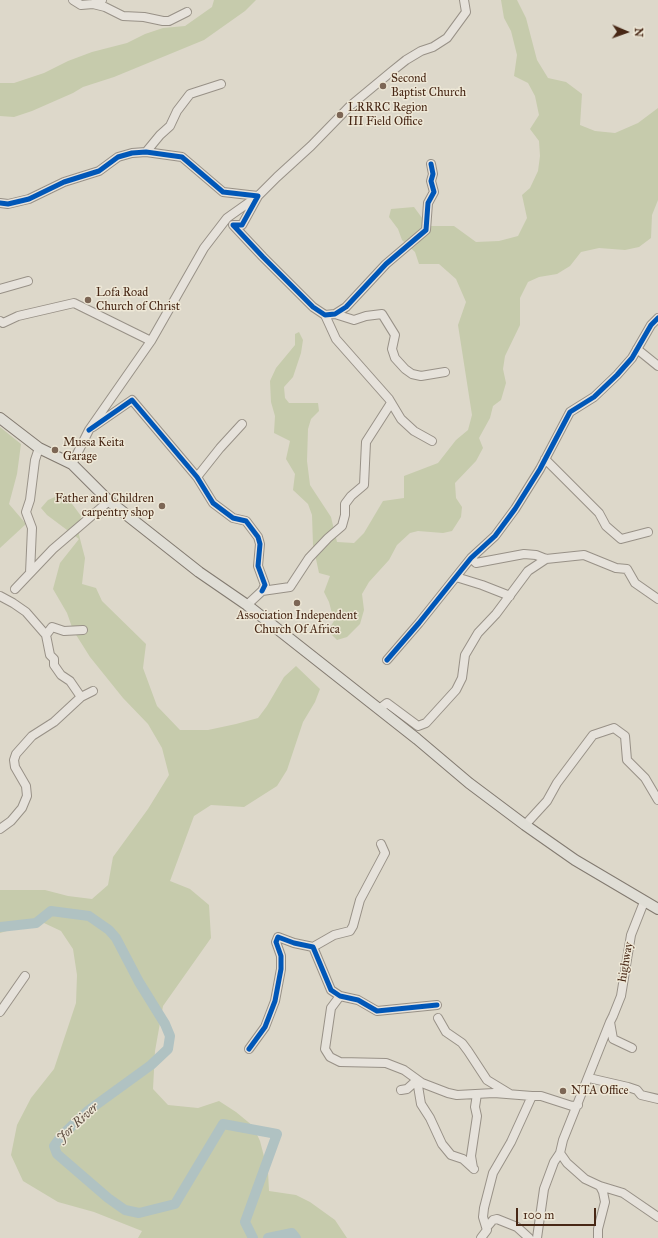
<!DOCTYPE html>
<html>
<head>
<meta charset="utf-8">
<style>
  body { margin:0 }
  #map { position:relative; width:658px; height:1238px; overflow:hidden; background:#ddd8ca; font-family:"IM FELL Great Primer",serif }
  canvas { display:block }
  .north { position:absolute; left:606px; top:12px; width:40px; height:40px; -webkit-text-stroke:3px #eee8d7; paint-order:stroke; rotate:92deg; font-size:11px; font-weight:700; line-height:16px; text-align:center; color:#482816 }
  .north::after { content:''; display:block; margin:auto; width:14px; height:18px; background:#482816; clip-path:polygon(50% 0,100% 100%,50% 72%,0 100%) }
  .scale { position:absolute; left:516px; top:1208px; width:80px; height:18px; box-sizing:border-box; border:2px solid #482816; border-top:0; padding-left:5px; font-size:12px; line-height:14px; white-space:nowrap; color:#482816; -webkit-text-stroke:3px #eee8d7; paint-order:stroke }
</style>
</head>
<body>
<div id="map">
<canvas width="658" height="1238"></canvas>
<div class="north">N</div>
<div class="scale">100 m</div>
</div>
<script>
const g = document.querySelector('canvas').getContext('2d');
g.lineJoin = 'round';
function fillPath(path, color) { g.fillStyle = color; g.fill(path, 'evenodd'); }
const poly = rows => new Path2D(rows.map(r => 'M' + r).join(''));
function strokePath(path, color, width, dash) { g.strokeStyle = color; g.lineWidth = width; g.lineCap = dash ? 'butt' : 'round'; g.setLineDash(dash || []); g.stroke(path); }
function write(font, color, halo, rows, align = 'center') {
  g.font = font + ' "IM FELL Great Primer",serif'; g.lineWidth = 3; g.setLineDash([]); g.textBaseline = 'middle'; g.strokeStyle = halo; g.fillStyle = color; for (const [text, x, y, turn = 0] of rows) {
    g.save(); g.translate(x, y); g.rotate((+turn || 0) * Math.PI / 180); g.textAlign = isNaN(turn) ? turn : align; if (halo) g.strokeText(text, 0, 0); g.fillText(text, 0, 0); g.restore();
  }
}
fillPath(poly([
  [214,0,256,0,245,11,204,40,114,77,83,87,73,93,32,111,14,117,0,116,0,83,14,83,44,73,68,61,92,52,127,43,145,34,163,28,185,26,212,7],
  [501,0,517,0,526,18,537,60,548,78,566,82,582,94,580,125,595,131,615,133,638,123,658,108,658,200,652,215,651,238,639,247,625,250,599,248,581,252,570,266,557,274,539,277,528,282,520,298,520,325,505,356,503,369,506,383,501,400,493,406,490,418,479,438,483,448,476,461,455,483,456,498,462,507,461,517,452,531,443,533,418,531,410,533,397,545,389,560,369,582,362,594,364,610,360,624,347,637,337,640,331,634,329,629,334,621,329,602,324,592,330,576,319,573,313,545,312,515,308,504,293,490,295,474,286,459,290,441,274,433,275,416,271,402,270,381,276,368,295,345,295,334,299,332,303,340,301,353,293,377,284,387,285,398,289,403,318,403,319,411,311,419,308,429,307,461,310,485,331,517,337,542,354,543,364,533,383,501,404,498,404,476,438,463,456,440,468,430,472,415,458,325,466,302,456,279,439,264,419,264,415,252,402,240,398,229,389,217,391,209,414,207,428,226,454,226,476,242,499,241,518,236,527,218,522,195,530,188,538,171,540,156,539,141,530,129,539,115,535,96,528,83,514,76,517,55,511,31,504,18],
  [0,427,21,444,17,474,9,504,26,524,0,548],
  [64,493,81,516,79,535,85,558,82,584,96,588,102,601,146,644,143,668,157,706,180,730,208,730,236,724,258,718,267,706,284,677,296,666,320,689,315,702,303,722,287,770,277,786,244,807,211,805,194,816,170,881,190,889,209,905,211,938,163,1006,155,1051,153,1089,168,1105,198,1108,219,1101,236,1112,253,1126,260,1141,268,1172,269,1191,296,1195,310,1202,335,1220,347,1238,138,1238,142,1231,94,1212,58,1202,23,1181,11,1155,17,1125,31,1098,54,1069,76,1003,77,975,73,949,61,931,44,923,27,925,0,933,0,890,45,890,68,896,92,899,108,885,113,857,148,809,169,775,162,748,148,724,123,698,90,657,73,630,67,613,53,589,60,563,79,539,47,515,41,508,48,500]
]), '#c6cbac');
strokePath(poly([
  [0,927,36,923,51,911,89,916,109,930,116,938,139,982,165,1024,170,1036,168,1049,151,1065,89,1110,61,1136,54,1146,57,1154,108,1198,125,1210,139,1213,175,1204,223,1124,277,1134,245,1222,253,1238],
  [268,1238,292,1233,296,1238]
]), '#b0c2c2', 10);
const minor = poly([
  [73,0,81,5,93,4,102,0],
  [93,4,105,7,123,16,144,17,163,21,169,21,187,12],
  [146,152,160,135,170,126,177,111,190,94,221,84],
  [0,203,8,204,29,199,64,182,99,171,118,157,132,153,146,152,182,157,223,192,258,196,242,225,233,225,263,257,313,307,325,315,335,314,346,307,386,264,426,230,428,203,434,192,431,181,433,174,431,164],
  [0,289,28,281],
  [335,314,354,320,366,316,382,314,395,335,392,349,395,358,405,369,412,374,421,376,445,372],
  [325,315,336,339,389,399,401,419,414,431,432,441],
  [0,321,3,323,18,316,74,303,151,341],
  [637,349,658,366],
  [93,427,132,400,197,477,213,503,233,518,246,521,258,537,260,544,258,566,265,585,262,591],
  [545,459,599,513,606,526,621,539,648,532],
  [72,464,89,430,151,341,204,248,227,218,258,196,277,177,311,146,350,106,391,72,406,60,421,51,433,47,447,38,466,12,464,0],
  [197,477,220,448,242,424],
  [471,558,476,563,524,554,536,555,546,559,584,555,616,568,627,569,635,583,658,599],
  [30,573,32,528,26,512,30,500,35,460,39,448],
  [456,577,482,585,510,596],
  [15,589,53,549,109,501],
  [0,596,13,603,26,612,46,635],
  [247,605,262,591,290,587,309,558,328,538,342,526,345,515,345,504,351,496,364,485,366,442,391,403],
  [387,660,419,623,471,558,495,536,515,509,540,469,570,412,594,397,617,375,632,358,651,325,658,318],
  [81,697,70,681,61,675,54,665,54,659,50,655,46,635,52,627,64,631,83,630],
  [379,709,387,703,418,726,426,723,456,690,462,678,465,655,478,633,496,614,528,571,546,559],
  [525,825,547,801,557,783,593,735,614,728,625,736,627,760,645,778,658,800],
  [0,829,11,821,22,808,27,796,26,786,15,767,14,760,16,754,32,736,54,722,81,697,93,691],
  [313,947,334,935,350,931,353,926,360,900,385,853,381,844],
  [340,996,331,1008,325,1049,330,1057,340,1062,386,1063,404,1070,422,1083,448,1093,457,1095,494,1093,532,1096],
  [0,1012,25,976],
  [438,1018,446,1032,462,1043,468,1051,487,1080,510,1094],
  [632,1048,613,1039,610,1022,613,1016,621,996,631,935,644,902],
  [249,1049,265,1027,275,1001,281,969,281,956,276,942,278,937,294,943,313,947,331,990,340,996,358,1000,377,1011,437,1005],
  [589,1078,628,1087,637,1090,641,1095,658,1099],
  [417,1080,421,1104,430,1118,442,1144,451,1155,463,1159,474,1169],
  [401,1090,407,1089,417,1080],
  [560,1153,567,1163,585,1179,600,1186,603,1192,605,1202,598,1229,598,1238],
  [473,1168,471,1156,477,1116,475,1107,477,1094],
  [600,1186,623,1193,658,1217],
  [487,1227,493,1220,497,1219,517,1227,529,1238],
  [481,1238,487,1230,483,1217,484,1208,493,1173,511,1142,532,1096,541,1096,572,1106,578,1105],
  [537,1238,544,1189,554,1162,560,1153,563,1140,610,1022]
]);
const major = poly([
  [0,418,39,448,72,464,109,501,199,572,247,605,417,739,469,783,525,825,575,860,658,909]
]);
strokePath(minor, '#989187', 10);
strokePath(major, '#827a70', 12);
strokePath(minor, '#e6e2db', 8);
strokePath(major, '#e0ded6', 10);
strokePath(poly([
  [0,203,8,204,29,199,64,182,99,171,118,157,132,153,146,152,182,157,223,192,258,196,242,225,233,225,263,257,313,307,325,315,335,314,346,307,386,264,426,230,428,203,434,192,431,181,433,174,431,164],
  [89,430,132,400,197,477,213,503,233,518,246,521,258,537,260,544,258,566,265,585,262,591],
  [387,660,419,623,471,558,495,536,515,509,540,469,570,412,594,397,617,375,632,358,651,325,658,318],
  [249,1049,265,1027,275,1001,281,969,281,956,276,942,278,937,294,943,313,947,331,990,340,996,358,1000,377,1011,437,1005]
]), '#0057b8', 5);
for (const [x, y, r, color] of [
  [383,86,4,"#7c6655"],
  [340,115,4,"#7c6655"],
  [88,300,4,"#7c6655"],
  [55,450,4,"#7c6655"],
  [162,506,4,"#7c6655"],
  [297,603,4,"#7c6655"],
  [563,1091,4,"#7c6655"]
]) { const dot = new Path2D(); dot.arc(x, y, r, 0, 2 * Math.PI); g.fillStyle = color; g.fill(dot); strokePath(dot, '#eee8d7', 1.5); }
write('12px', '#482816', '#eee8d7', [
  ["Second",391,79],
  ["Baptist Church",391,93],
  ["LRRRC Region",348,108],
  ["III Field Office",348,122],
  ["Lofa Road",96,293],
  ["Church of Christ",96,307],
  ["Mussa Keita",63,443],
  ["Garage",63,457],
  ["Father and Children",154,499,"right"],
  ["carpentry shop",154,513,"right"],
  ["Association Independent",297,616,"center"],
  ["Church Of Africa",297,630,"center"],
  ["NTA Office",571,1091]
], 'left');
write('12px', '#482816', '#eee8d7', [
  ["highway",626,962,-80]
]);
write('italic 13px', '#5d4c40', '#eee8d7', [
  ["Jor River",78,1123,-43]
]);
</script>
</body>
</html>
